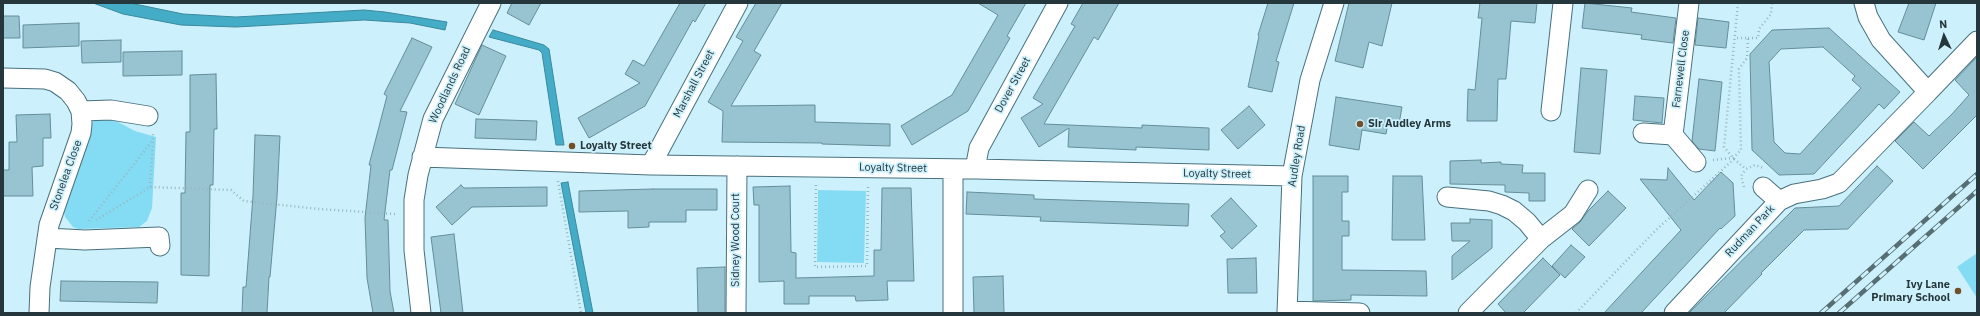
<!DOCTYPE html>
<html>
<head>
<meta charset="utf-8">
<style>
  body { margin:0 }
  #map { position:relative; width:1980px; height:316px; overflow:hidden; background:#cdf1fc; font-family:"IBM Plex Sans",sans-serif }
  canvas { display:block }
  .frame { position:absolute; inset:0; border:4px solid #25373c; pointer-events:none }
  .north { position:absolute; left:1924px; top:16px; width:40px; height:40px; -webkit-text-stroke:3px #cdf1fc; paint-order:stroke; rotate:356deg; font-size:11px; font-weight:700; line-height:16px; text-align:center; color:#25373c }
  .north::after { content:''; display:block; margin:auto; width:14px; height:18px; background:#25373c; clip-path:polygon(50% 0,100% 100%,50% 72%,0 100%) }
</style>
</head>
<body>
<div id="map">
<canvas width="1980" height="316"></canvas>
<div class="frame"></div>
<div class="north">N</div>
</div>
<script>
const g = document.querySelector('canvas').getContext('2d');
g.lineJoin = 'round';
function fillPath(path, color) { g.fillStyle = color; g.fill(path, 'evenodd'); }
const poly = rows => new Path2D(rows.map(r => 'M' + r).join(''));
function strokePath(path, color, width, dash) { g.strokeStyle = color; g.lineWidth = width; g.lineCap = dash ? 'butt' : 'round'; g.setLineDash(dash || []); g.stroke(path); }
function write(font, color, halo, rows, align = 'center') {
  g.font = font + ' "IBM Plex Sans",sans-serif'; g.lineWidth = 3.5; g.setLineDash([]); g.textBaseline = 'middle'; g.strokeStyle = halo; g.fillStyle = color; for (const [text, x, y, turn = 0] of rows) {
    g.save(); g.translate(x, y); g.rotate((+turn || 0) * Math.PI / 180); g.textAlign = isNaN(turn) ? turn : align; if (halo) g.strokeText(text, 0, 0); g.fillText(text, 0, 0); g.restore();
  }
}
fillPath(poly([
  [105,119,116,121,135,131,156,137,152,208,147,221,139,227,78,229,73,227,65,217,63,209,92,122,95,120],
  [818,190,866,191,864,263,817,262],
  [1977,253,1977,298,1957,267]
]), '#84dcf4');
const water = poly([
  [93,3,130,3,183,14,236,17,364,10,385,12,447,22,445,30,410,23,364,20,236,27,181,25,123,14,93,3],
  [493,30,544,45,549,49,564,145,556,145,542,53,539,50,489,37,493,30],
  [568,182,593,313,586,313,561,183,568,182]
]);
fillPath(water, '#44acc7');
strokePath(water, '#3b899d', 1);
const building = poly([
  [512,3,541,3,529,25,507,13,512,3],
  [680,3,706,3,695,22,693,20,645,106,589,138,578,118,640,83,625,74,633,60,644,66,680,3],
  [756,3,782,3,754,51,761,55,731,106,815,105,815,122,890,124,890,146,822,144,822,143,722,142,723,111,708,102,743,41,736,37,756,3],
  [978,3,1026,3,1007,36,1010,38,968,111,912,145,901,126,952,95,998,15,978,3],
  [1083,3,1119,3,1098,40,1094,37,1044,124,1142,128,1142,125,1209,128,1209,150,1136,147,1136,150,1068,147,1069,128,1039,147,1021,118,1043,104,1033,98,1075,26,1071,24,1083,3],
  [1268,3,1294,3,1276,61,1279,62,1272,92,1248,87,1259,36,1258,35,1268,3],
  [1349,3,1392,3,1382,46,1369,42,1363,68,1335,61,1349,3],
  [1480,3,1537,3,1535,23,1511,21,1506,79,1498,79,1497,121,1467,121,1468,89,1475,90,1482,18,1478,18,1480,3],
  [1585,3,1632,8,1631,12,1676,18,1673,43,1641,39,1642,35,1582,28,1585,3],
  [1909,3,1936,3,1924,40,1898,32,1909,3],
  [3,16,19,16,20,38,3,38,3,16],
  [1698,18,1729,22,1726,48,1695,45,1698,18],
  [79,23,79,46,23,48,23,25,79,23],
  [1829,28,1900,92,1884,109,1879,104,1814,174,1779,175,1752,150,1750,54,1772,30,1829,28],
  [1823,47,1855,76,1852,80,1861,88,1800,154,1785,153,1774,142,1769,62,1781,49,1823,47],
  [412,38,432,47,400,111,407,112,392,170,390,170,384,220,388,220,390,291,394,313,373,313,367,278,365,218,371,165,369,165,387,96,384,94,412,38],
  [121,40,121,62,82,63,81,41,121,40],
  [482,45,506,56,479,115,455,104,482,45],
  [182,51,182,75,123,76,123,52,182,51],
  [1977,57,1977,115,1923,169,1895,141,1914,122,1929,136,1952,114,1969,95,1955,80,1977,57],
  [1581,68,1607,70,1600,154,1574,152,1581,68],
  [216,74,217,129,214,129,213,185,210,185,209,276,181,275,181,193,185,193,186,132,190,132,190,75,216,74],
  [1699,79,1722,82,1715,151,1699,149,1692,141,1699,79],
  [1635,96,1664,98,1662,123,1633,120,1635,96],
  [1336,97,1402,107,1399,124,1388,123,1386,134,1362,130,1359,150,1329,145,1336,97],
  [1249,106,1265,125,1238,149,1221,130,1249,106],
  [50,114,51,138,43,138,43,166,32,167,33,196,3,196,3,170,9,170,9,142,17,142,16,115,50,114],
  [476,119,537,121,536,140,475,138,476,119],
  [255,135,280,136,277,197,270,277,269,277,267,313,242,313,243,287,246,287,253,196,255,135],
  [1481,160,1481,163,1501,162,1501,164,1523,165,1522,173,1545,173,1545,201,1529,201,1529,193,1505,192,1505,185,1450,184,1450,161,1481,160],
  [1877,166,1893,181,1848,229,1804,230,1761,273,1762,274,1724,313,1689,313,1795,208,1839,206,1877,166],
  [1668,168,1694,200,1721,172,1733,183,1735,216,1721,229,1720,228,1641,313,1604,313,1681,230,1640,179,1667,180,1668,168],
  [1313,176,1348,176,1348,192,1342,192,1342,221,1349,221,1349,236,1342,236,1342,270,1426,271,1427,296,1351,295,1351,300,1313,301,1313,176],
  [1393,176,1422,176,1425,240,1392,240,1393,176],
  [461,185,464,188,547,187,547,206,472,207,452,225,436,207,461,185],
  [790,186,791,252,796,253,796,278,874,276,874,250,881,250,882,188,911,188,914,281,887,281,888,300,856,301,855,296,809,296,809,304,784,304,784,281,759,282,759,205,754,205,753,187,790,186],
  [653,189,717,189,717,210,686,210,686,222,649,222,649,227,628,228,628,211,579,212,579,191,653,189],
  [1608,191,1626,208,1589,246,1572,229,1580,222,1588,211,1608,191],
  [967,192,1034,195,1034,199,1189,204,1188,226,1040,221,1041,217,966,214,967,192],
  [1231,198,1257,226,1232,249,1220,236,1225,232,1211,216,1231,198],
  [1470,219,1492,220,1492,248,1452,280,1452,256,1470,241,1452,241,1451,223,1470,223,1470,219],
  [454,234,463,313,441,313,431,237,454,234],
  [1571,245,1585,257,1565,278,1552,266,1571,245],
  [1256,258,1257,293,1228,293,1227,259,1256,258],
  [1543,258,1560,275,1523,313,1506,313,1498,304,1543,258],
  [725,267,725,313,698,313,697,268,725,267],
  [1003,276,1004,313,974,313,973,277,1003,276],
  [61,281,158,282,157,303,60,301,61,281]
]);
fillPath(building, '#98c4d1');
strokePath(building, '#638d99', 1);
const minor = poly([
  [3,78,45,79,55,82,68,91,76,101,81,111,111,110,148,116],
  [1928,92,1977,41],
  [1551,111,1563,3],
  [1643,133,1673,135,1696,162],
  [1673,135,1689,3],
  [422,157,651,165,975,169,1292,176],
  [651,165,738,3],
  [975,169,979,148,1058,3],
  [1763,187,1779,201],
  [1447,197,1489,201,1502,205,1514,211,1527,222,1541,239,1468,313],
  [47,238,85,240,159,237,160,246],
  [1541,239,1573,214,1588,190],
  [1287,311,1360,313],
  [39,313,40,287,49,225,81,133,82,124,81,111],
  [421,313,414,250,414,200,418,175,433,119,491,3],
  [736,313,737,166],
  [953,313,953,169],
  [1287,313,1292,176,1310,80,1334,3],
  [1674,313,1779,201,1794,194,1822,189,1839,183,1928,92,1881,40,1868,17,1864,3]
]);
strokePath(minor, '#48717d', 21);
strokePath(poly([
  [1748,38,1758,38,1759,29,1771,14,1772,3],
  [1734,159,1746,169,1755,165,1763,168],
  [1713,160,1733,158,1741,150,1739,69,1747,58,1748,38,1736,38],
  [558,181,581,313],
  [816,185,815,267,867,266,868,186],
  [150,187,153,141],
  [1744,187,1741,176,1746,169],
  [96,220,150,187,231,190,244,201,319,209,395,214],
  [89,221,153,140,153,132],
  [1576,313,1656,230,1734,159,1724,147,1738,3]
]), '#97b6bf', 2.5, [1, 3]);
strokePath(minor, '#fff', 19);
const rail = poly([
  [1821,313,1977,174],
  [1839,313,1977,191]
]);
strokePath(rail, '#566e74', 4.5);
strokePath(rail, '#cdf1fc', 3, [9]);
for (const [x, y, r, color] of [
  [1360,124,4,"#724f28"],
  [572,146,4,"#724f28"],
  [1958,291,4,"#724f28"]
]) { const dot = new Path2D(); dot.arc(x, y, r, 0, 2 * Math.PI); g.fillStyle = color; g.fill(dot); strokePath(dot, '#cdf1fc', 1.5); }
write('11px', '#25373c', '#cdf1fc', [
  ["Farnewell Close",1681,69,-83],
  ["Marshall Street",694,84,-62],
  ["Woodlands Road",450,85,-65],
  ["Dover Street",1013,85,-61],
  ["Audley Road",1297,156,-81],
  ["Loyalty Street",893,168,1],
  ["Loyalty Street",1217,174,1],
  ["Stonelea Close",66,175,-70],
  ["Rudman Park",1750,231,-47],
  ["Sidney Wood Court",736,240,-90]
]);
write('bold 11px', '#25373c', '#cdf1fc', [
  ["Sir Audley Arms",1368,124],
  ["Loyalty Street",580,146],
  ["Ivy Lane",1950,285,"right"],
  ["Primary School",1950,298,"right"]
], 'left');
</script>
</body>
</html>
